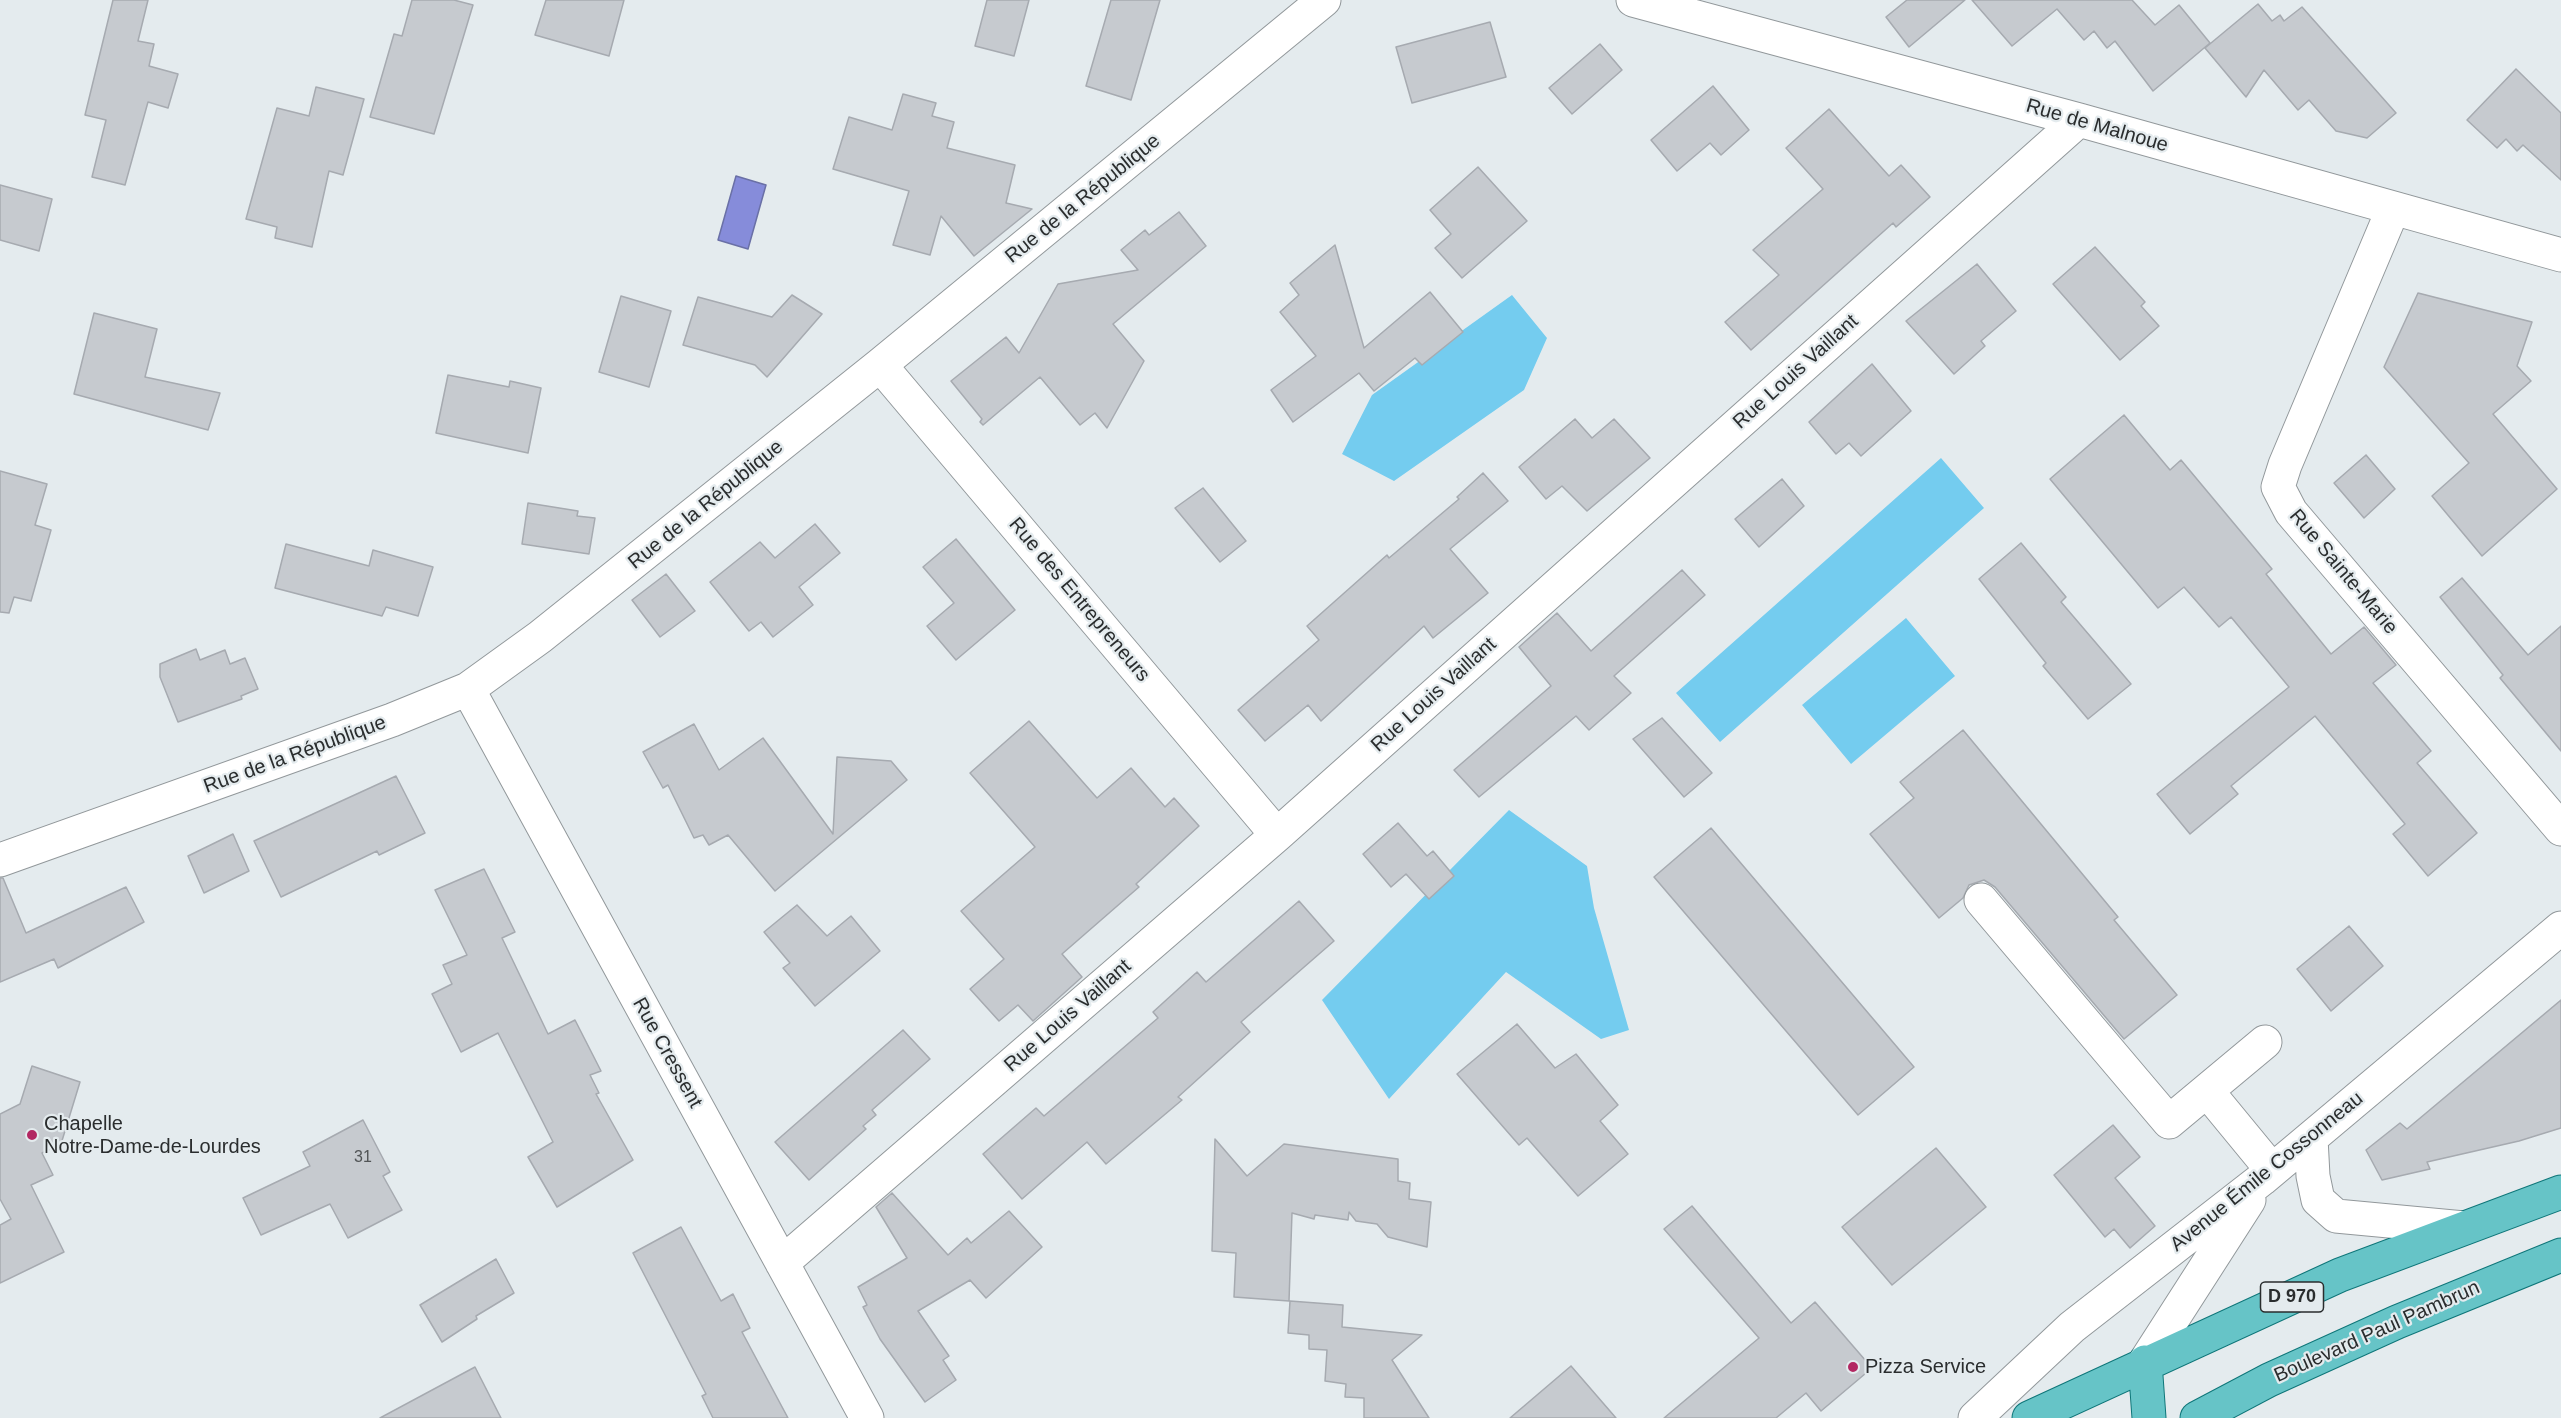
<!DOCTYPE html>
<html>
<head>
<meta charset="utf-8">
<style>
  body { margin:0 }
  canvas { display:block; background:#e4ebee }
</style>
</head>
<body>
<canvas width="2561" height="1418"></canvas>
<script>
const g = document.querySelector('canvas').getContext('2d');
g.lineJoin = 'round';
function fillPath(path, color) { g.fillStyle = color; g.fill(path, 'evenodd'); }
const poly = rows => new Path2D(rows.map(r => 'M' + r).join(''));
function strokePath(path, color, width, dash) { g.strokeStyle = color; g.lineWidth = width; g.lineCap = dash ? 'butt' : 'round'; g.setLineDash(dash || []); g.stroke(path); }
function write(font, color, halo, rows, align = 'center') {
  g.font = font + ' Helvetica,sans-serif'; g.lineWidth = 4.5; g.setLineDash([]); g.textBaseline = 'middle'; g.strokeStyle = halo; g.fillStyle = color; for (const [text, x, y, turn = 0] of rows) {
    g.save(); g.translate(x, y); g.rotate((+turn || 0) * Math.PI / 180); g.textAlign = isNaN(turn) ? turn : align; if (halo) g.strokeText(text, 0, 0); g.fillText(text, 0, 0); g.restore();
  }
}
fillPath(poly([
  [1512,295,1547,338,1524,390,1394,481,1342,454,1372,395],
  [1941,458,1984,508,1720,742,1676,693],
  [1906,618,1955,676,1851,764,1802,705],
  [1509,810,1587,866,1594,908,1629,1030,1601,1039,1506,972,1389,1099,1322,1000]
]), '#74ccef');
const water = poly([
  [736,176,766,185,748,249,718,240,736,176]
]);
fillPath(water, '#868cda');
strokePath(water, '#6a70a6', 1.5);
const building = poly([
  [113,0,148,0,138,41,154,44,149,66,178,74,168,108,148,102,125,185,92,177,106,120,85,115,113,0],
  [412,0,454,0,473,5,434,134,370,117,394,34,402,36,412,0],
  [546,0,624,0,609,56,535,35,546,0],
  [987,0,1029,0,1014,56,975,46,987,0],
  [1111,0,1160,0,1131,100,1086,86,1111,0],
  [1907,0,1965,0,1909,47,1886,17,1907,0],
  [1972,0,2132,0,2155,25,2179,5,2210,43,2153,91,2115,41,2107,48,2094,31,2084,40,2057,9,2012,46,1972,0],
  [2258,4,2272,21,2280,15,2284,21,2302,7,2396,113,2367,138,2336,131,2309,100,2298,110,2264,70,2246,97,2205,48,2258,4],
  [1490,22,1506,77,1412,103,1396,47,1490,22],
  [1600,44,1622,70,1572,114,1549,88,1600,44],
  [2516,69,2561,113,2561,180,2523,145,2517,151,2506,139,2497,148,2467,120,2516,69],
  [1713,86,1749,130,1721,155,1710,143,1677,171,1651,140,1713,86],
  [316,87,364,99,343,175,329,171,312,247,275,238,277,227,246,219,277,108,309,116,316,87],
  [903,94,936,103,932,116,954,122,947,148,1015,165,1006,203,1032,209,974,256,941,216,930,255,893,245,909,191,833,169,849,117,892,130,903,94],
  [1829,109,1889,176,1901,165,1930,197,1896,227,1893,223,1751,350,1725,322,1779,275,1753,250,1823,189,1786,148,1829,109],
  [1478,167,1527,221,1462,278,1435,248,1451,234,1430,210,1478,167],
  [0,185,52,199,39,251,0,240,0,185],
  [1179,212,1206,246,1113,324,1144,361,1107,428,1095,413,1080,425,1040,377,983,425,980,422,982,419,951,381,1006,337,1019,353,1058,284,1138,270,1121,250,1145,230,1149,235,1179,212],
  [1335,245,1364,348,1430,292,1463,332,1422,365,1415,358,1374,391,1359,373,1293,422,1271,390,1316,356,1280,312,1299,295,1290,283,1335,245],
  [2095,247,2145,302,2141,306,2159,326,2120,360,2053,284,2095,247],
  [1977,264,2016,311,1981,341,1985,346,1954,374,1906,321,1977,264],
  [2418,293,2532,322,2517,366,2531,381,2493,414,2557,489,2482,556,2432,496,2469,463,2384,367,2418,293],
  [792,295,822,314,767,377,755,365,683,345,698,297,772,317,792,295],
  [621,296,671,311,649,387,599,372,621,296],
  [94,313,157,329,145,377,220,393,208,430,74,394,94,313],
  [1872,364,1911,411,1861,456,1849,443,1836,454,1809,422,1872,364],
  [448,375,509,387,510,381,541,388,528,453,436,433,448,375],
  [2124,415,2170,470,2181,460,2272,569,2266,574,2331,654,2364,627,2396,665,2373,683,2431,751,2417,763,2477,833,2428,876,2393,834,2405,824,2315,716,2231,786,2238,794,2190,834,2157,794,2289,687,2231,617,2219,627,2184,587,2158,608,2050,479,2124,415],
  [1575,419,1592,438,1614,419,1650,458,1587,511,1562,486,1546,499,1519,467,1575,419],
  [2366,455,2395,489,2364,518,2334,483,2366,455],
  [0,471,47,484,35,525,51,530,31,601,14,597,9,613,0,612,0,471],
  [1483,473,1508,501,1450,549,1488,593,1433,638,1424,626,1321,721,1308,705,1265,741,1238,710,1319,640,1307,626,1387,555,1389,558,1459,499,1457,497,1483,473],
  [1782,479,1804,506,1759,547,1735,519,1782,479],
  [1203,488,1246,541,1220,562,1175,508,1203,488],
  [528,503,578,511,577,516,595,518,589,554,522,544,528,503],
  [815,524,840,553,799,587,813,605,773,637,761,622,749,631,710,582,760,542,775,558,815,524],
  [956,539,1015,610,956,660,927,626,954,603,923,567,956,539],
  [2021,543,2066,597,2061,602,2131,684,2088,719,2043,666,2046,663,1979,579,2021,543],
  [286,544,369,566,373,550,433,567,418,616,386,607,382,616,275,588,286,544],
  [1682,570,1705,595,1614,676,1631,693,1589,730,1576,716,1479,797,1454,770,1551,686,1519,647,1557,613,1591,651,1682,570],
  [666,574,695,611,660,637,632,600,666,574],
  [2462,578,2528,655,2561,626,2561,751,2500,678,2503,675,2440,597,2462,578],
  [196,649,200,660,225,650,230,664,245,658,258,689,241,696,242,699,178,722,160,677,160,664,196,649],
  [1662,718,1712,773,1684,797,1633,739,1662,718],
  [1029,721,1097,798,1131,768,1165,807,1174,798,1199,826,1136,884,1139,887,1062,954,1082,977,1033,1021,1018,1005,999,1021,970,989,1004,959,961,911,1035,847,970,773,1029,721],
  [694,724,719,770,763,738,833,834,837,757,891,761,907,780,775,891,728,835,709,845,703,835,694,838,668,785,663,788,643,752,694,724],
  [1963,730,2118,917,2114,920,2177,995,2124,1039,1995,887,1984,880,1969,885,1963,898,1939,918,1870,834,1914,798,1900,782,1963,730],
  [396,776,425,833,379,855,377,851,281,897,254,841,396,776],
  [1398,823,1427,856,1433,851,1454,876,1429,899,1406,874,1391,887,1363,854,1398,823],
  [1711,828,1914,1067,1858,1115,1654,877,1711,828],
  [233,834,249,871,204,893,188,856,233,834],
  [484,869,515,932,502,938,548,1034,575,1020,601,1071,590,1075,599,1093,596,1094,633,1160,557,1207,528,1157,553,1142,498,1033,461,1052,432,994,452,984,443,965,467,955,435,890,484,869],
  [0,878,3,878,26,933,126,887,144,922,58,968,54,959,0,982,0,878],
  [1299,901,1334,941,1241,1022,1250,1032,1178,1097,1182,1100,1106,1164,1087,1142,1022,1199,983,1154,1036,1108,1044,1116,1158,1018,1153,1012,1197,972,1206,982,1299,901],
  [797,905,827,936,851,916,880,951,815,1006,783,968,790,963,764,932,797,905],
  [2349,926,2383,966,2331,1011,2297,969,2349,926],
  [2561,1000,2561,1128,2519,1141,2427,1162,2430,1169,2382,1180,2366,1150,2400,1123,2407,1129,2561,1000],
  [1517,1024,1555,1068,1576,1054,1618,1105,1600,1121,1628,1154,1578,1196,1527,1138,1519,1145,1457,1074,1517,1024],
  [903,1030,930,1059,872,1110,876,1115,863,1126,866,1129,809,1180,775,1142,903,1030],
  [32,1066,80,1082,61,1144,42,1153,53,1175,31,1185,64,1252,0,1283,0,1225,11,1219,0,1199,0,1114,20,1104,32,1066],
  [363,1120,390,1172,383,1176,402,1210,348,1238,330,1204,261,1235,243,1198,310,1166,303,1152,363,1120],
  [2113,1125,2140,1157,2115,1178,2155,1226,2130,1248,2114,1229,2105,1237,2054,1175,2113,1125],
  [1215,1139,1247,1176,1284,1144,1398,1159,1398,1181,1410,1183,1409,1199,1431,1202,1427,1247,1388,1237,1377,1224,1356,1221,1349,1212,1348,1220,1315,1215,1314,1219,1292,1213,1289,1301,1234,1297,1236,1253,1212,1251,1215,1139],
  [1936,1148,1986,1207,1892,1285,1842,1227,1936,1148],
  [892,1193,948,1255,967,1238,971,1243,1009,1211,1042,1247,986,1298,970,1280,918,1311,949,1356,943,1360,956,1380,925,1402,880,1339,863,1307,867,1305,858,1287,907,1258,876,1207,892,1193],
  [1692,1206,1791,1323,1815,1302,1872,1368,1821,1411,1806,1393,1776,1418,1664,1418,1759,1338,1664,1229,1692,1206],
  [681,1227,721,1301,733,1294,750,1328,742,1332,788,1418,713,1418,702,1396,706,1394,633,1253,681,1227],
  [496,1259,514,1293,476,1316,477,1319,442,1342,420,1305,496,1259],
  [1290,1301,1343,1305,1342,1327,1422,1335,1392,1360,1429,1418,1364,1418,1364,1398,1345,1397,1346,1384,1325,1381,1327,1350,1309,1349,1309,1335,1288,1333,1290,1301],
  [1571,1366,1616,1418,1510,1418,1571,1366],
  [475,1367,501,1418,380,1418,475,1367]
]);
fillPath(building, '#c6cacf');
strokePath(building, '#a6aab0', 1.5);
const minor = poly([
  [1633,0,2079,120,2561,255],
  [2393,209,2285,465,2278,487,2291,512,2561,829],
  [880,365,1277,835],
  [468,689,867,1418],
  [0,860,392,720,468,689,540,637,880,365,1324,0],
  [1981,900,2169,1122,2265,1042],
  [2207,1091,2272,1170],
  [2311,1138,2313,1176,2318,1200,2336,1216,2464,1228],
  [782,1263,1277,835,2079,120],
  [2145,1362,2249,1200],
  [1975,1418,2072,1327,2262,1179,2561,928]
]);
const major = poly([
  [2145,1362,2149,1418],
  [2029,1418,2340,1275,2561,1192],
  [2197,1418,2269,1380,2397,1322,2561,1255]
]);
strokePath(minor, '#92989b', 35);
strokePath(major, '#0f7679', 35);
strokePath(minor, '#fff', 33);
strokePath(major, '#66c4c7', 33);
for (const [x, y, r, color] of [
  [32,1135,6,"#b22762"],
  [1853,1367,6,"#b22762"]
]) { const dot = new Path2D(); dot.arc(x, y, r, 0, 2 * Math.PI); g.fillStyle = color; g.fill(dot); strokePath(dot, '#e4ebee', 2); }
write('16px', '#515456', null, [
  ["31",363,1158]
]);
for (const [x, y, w] of [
  [2292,1297,63]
]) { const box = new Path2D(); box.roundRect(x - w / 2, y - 15, w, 30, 4.5); g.fillStyle = '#e4ebee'; g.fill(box); strokePath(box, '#2a2d2e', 1.5); }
write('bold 18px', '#2a2d2e', null, [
  ["D 970",2292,1297]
]);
write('20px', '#2a2d2e', '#e4ebee', [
  ["Rue de Malnoue",2097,126,16],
  ["Rue de la République",1083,199,-39],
  ["Rue Louis Vaillant",1796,372,-42],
  ["Rue de la République",706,505,-39],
  ["Rue Sainte-Marie",2343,572,50],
  ["Rue des Entrepreneurs",1079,600,50],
  ["Rue Louis Vaillant",1434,695,-42],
  ["Rue de la République",295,755,-20],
  ["Rue Louis Vaillant",1068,1016,-41],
  ["Rue Cressent",667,1053,61],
  ["Avenue Émile Cossonneau",2267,1172,-39],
  ["Boulevard Paul Pambrun",2377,1332,-24]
]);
write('20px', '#2a2d2e', '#e4ebee', [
  ["Chapelle",44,1124],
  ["Notre-Dame-de-Lourdes",44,1147],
  ["Pizza Service",1865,1367]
], 'left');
</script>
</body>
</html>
